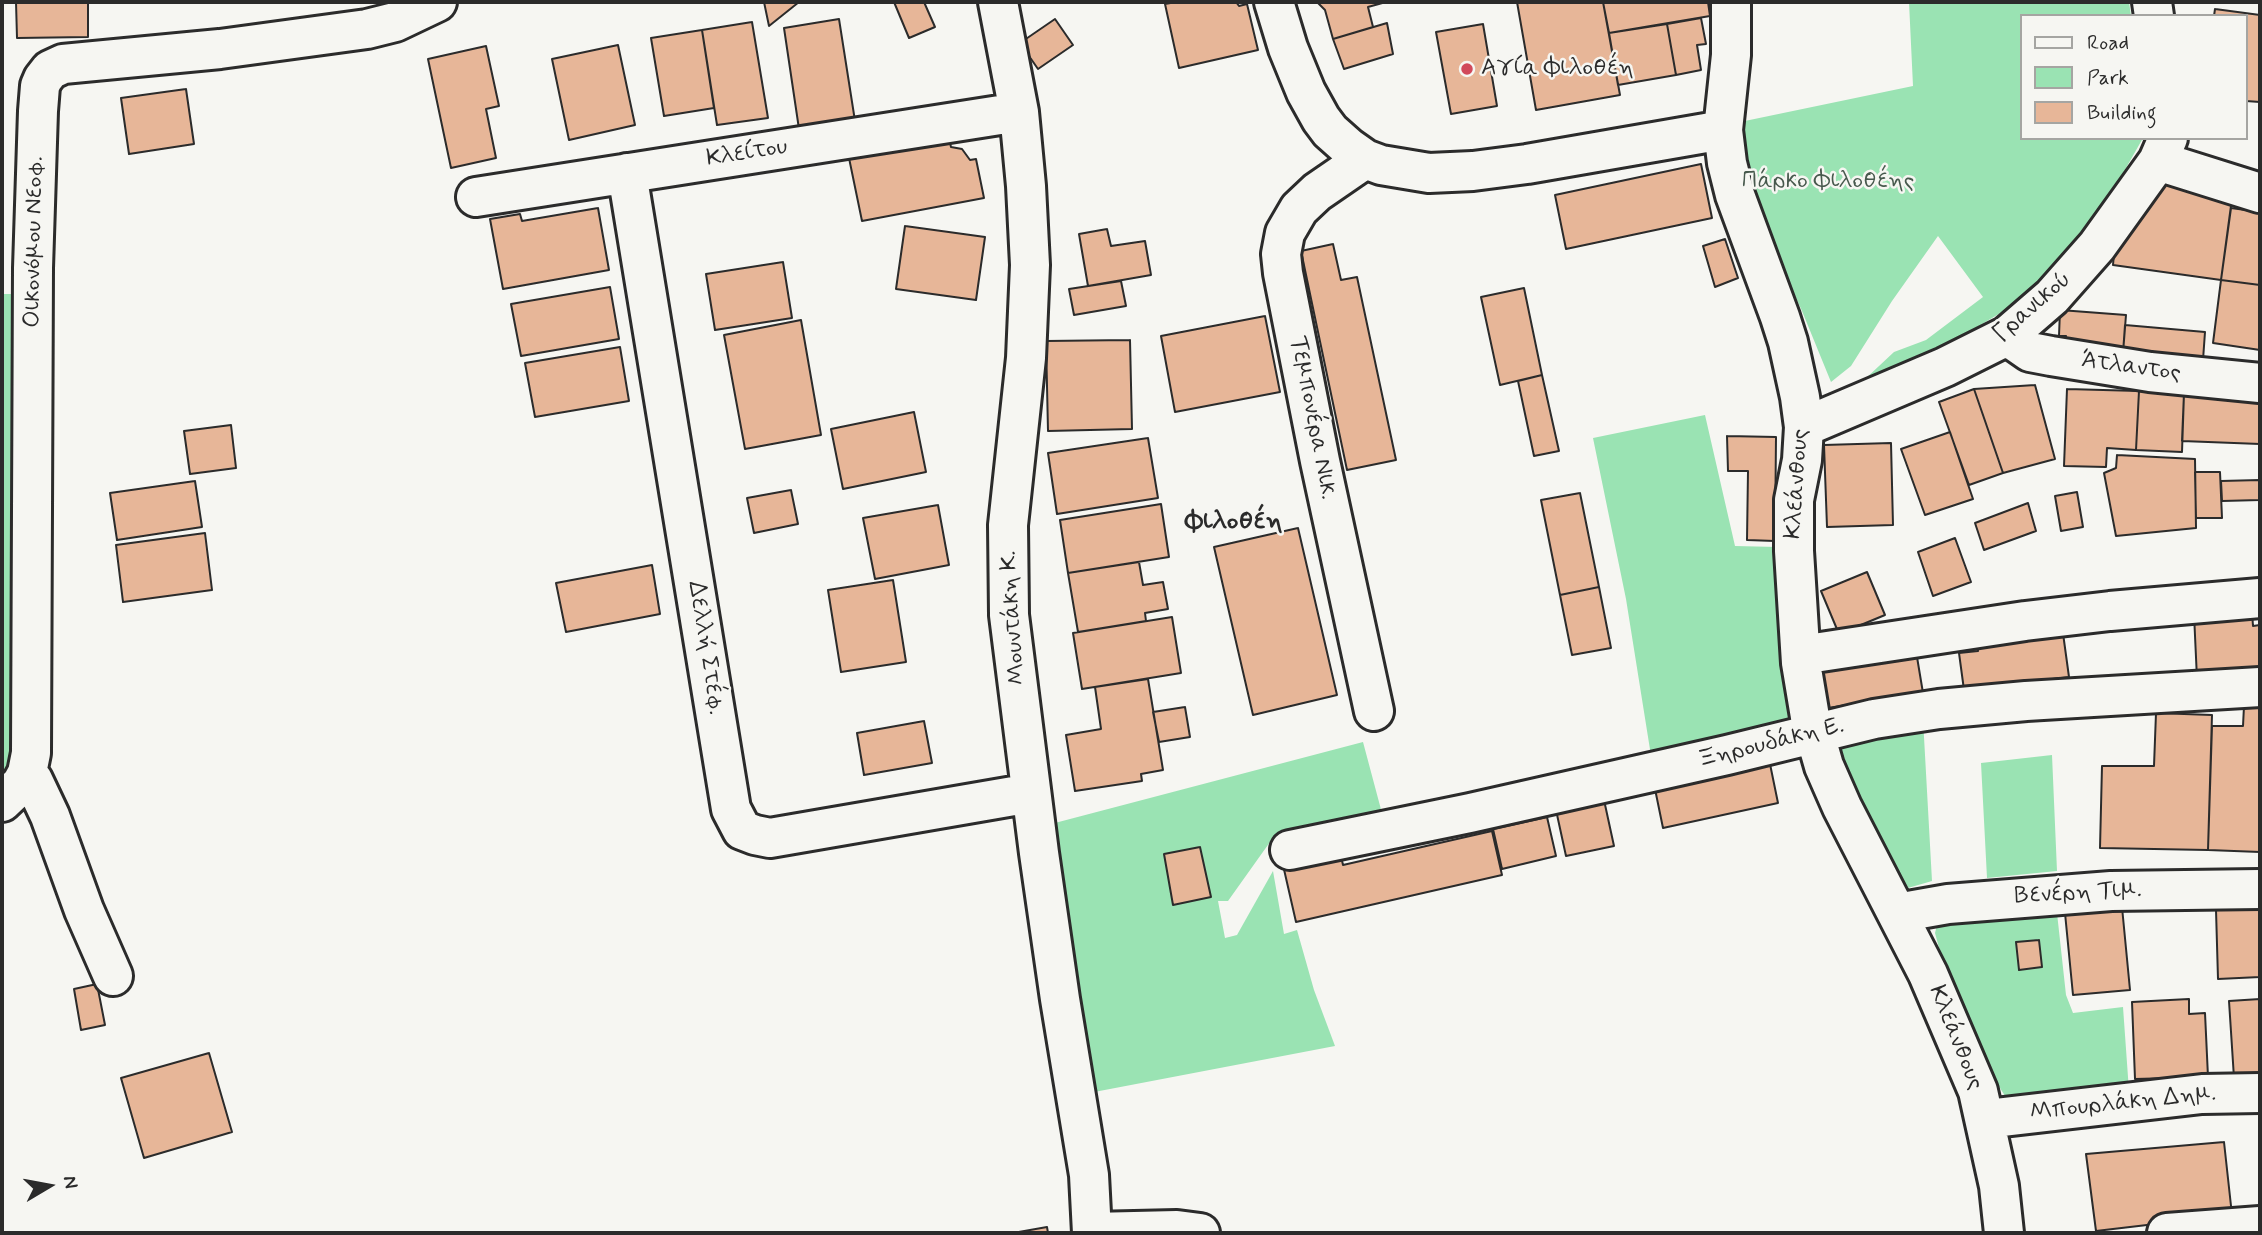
<!DOCTYPE html>
<html>
<head>
<meta charset="utf-8">
<style>
  body { margin:0 }
  #map { position:relative; width:2262px; height:1235px; overflow:hidden; background:#f6f6f2; font-family:Mynerve,sans-serif }
  canvas { display:block }
  .frame { position:absolute; inset:0; border:4px solid #2b2b2b; pointer-events:none }
  .legend { position:absolute; left:2020px; top:14px; width:228px; height:126px; box-sizing:border-box; background:#f6f6f2; border:2px solid #a5a5a2; margin:0; padding:9px 12px; list-style:none; font-size:21px; color:#2b2b2b }
  .legend li { display:flex; align-items:center; gap:14px; height:35px }
  .legend b { width:35px; border:2px solid #a5a5a2 }
  .north { position:absolute; left:14px; top:1151px; width:70px; height:70px; -webkit-text-stroke:5px #f6f6f2; paint-order:stroke; rotate:80deg; font-size:19px; font-weight:700; line-height:28px; text-align:center; color:#2b2b2b }
  .north::after { content:''; display:block; margin:auto; width:24px; height:32px; background:#2b2b2b; clip-path:polygon(50% 0,100% 100%,50% 72%,0 100%) }
</style>
</head>
<body>
<div id="map">
<canvas width="2262" height="1235"></canvas>
<div class="frame"></div>
<ul class="legend">
<li><b style="height:9px;background:#f6f6f2"></b>Road</li>
<li><b style="height:19px;background:#9ae3b3"></b>Park</li>
<li><b style="height:19px;background:#e7b698"></b>Building</li>
</ul>
<div class="north">N</div>
</div>
<script>
const g = document.querySelector('canvas').getContext('2d');
g.lineJoin = 'round';
function fillPath(path, color) { g.fillStyle = color; g.fill(path, 'evenodd'); }
const poly = rows => new Path2D(rows.map(r => 'M' + r).join(''));
function strokePath(path, color, width, dash) { g.strokeStyle = color; g.lineWidth = width; g.lineCap = dash ? 'butt' : 'round'; g.setLineDash(dash || []); g.stroke(path); }
function write(font, color, halo, rows, align = 'center') {
  g.font = font + ' Mynerve,sans-serif'; g.lineWidth = 5; g.setLineDash([]); g.textBaseline = 'middle'; g.strokeStyle = halo; g.fillStyle = color; for (const [text, x, y, turn = 0] of rows) {
    g.save(); g.translate(x, y); g.rotate((+turn || 0) * Math.PI / 180); g.textAlign = isNaN(turn) ? turn : align; if (halo) g.strokeText(text, 0, 0); g.fillText(text, 0, 0); g.restore();
  }
}
fillPath(poly([
  [1909,2,2129,2,2131,16,2022,16,2022,138,2143,138,2118,182,2053,270,2007,309,1919,362,1864,380,1894,352,1926,340,1983,297,1938,236,1892,301,1851,366,1831,382,1802,311,1779,261,1747,171,1740,122,1913,86],
  [2,294,20,294,23,722,2,791],
  [1705,415,1735,546,1778,547,1796,724,1652,762,1626,599,1593,438],
  [1923,719,1932,881,1901,890,1870,837,1832,738],
  [1363,742,1383,817,1270,842,1228,901,1218,901,1225,938,1237,935,1273,871,1284,934,1297,930,1314,990,1335,1046,1089,1093,1051,824],
  [2052,755,2057,871,1987,878,1981,763],
  [2057,913,2066,995,2073,1013,2123,1007,2129,1091,2007,1099,1991,1074,1945,970,1935,933,1937,925]
]), '#9ae3b3');
const building = poly([
  [16,2,88,2,88,37,17,38,16,2],
  [764,2,799,2,769,26,764,2],
  [894,2,924,2,935,27,909,38,894,2],
  [1176,2,1236,2,1239,6,1247,4,1258,50,1179,68,1165,4,1176,2],
  [1317,2,1386,2,1368,7,1373,27,1333,39,1325,10,1317,2],
  [1517,2,1603,2,1620,95,1536,110,1517,2],
  [1603,2,1708,2,1710,16,1609,33,1603,2],
  [2215,9,2260,15,2260,102,2246,101,2246,16,2214,16,2215,9],
  [1701,18,1706,44,1697,45,1701,70,1676,75,1667,24,1701,18],
  [839,19,855,121,799,129,784,28,839,19],
  [1055,19,1073,45,1038,69,1020,43,1055,19],
  [752,22,768,118,717,125,702,30,752,22],
  [1387,23,1393,54,1344,69,1333,39,1387,23],
  [1483,24,1497,106,1451,114,1436,32,1483,24],
  [1667,24,1676,75,1618,85,1609,33,1667,24],
  [702,30,714,108,664,116,651,38,702,30],
  [618,45,635,125,569,140,552,59,618,45],
  [486,46,499,106,486,109,496,158,451,168,428,59,486,46],
  [186,89,194,144,129,154,121,98,186,89],
  [949,139,951,147,962,149,970,160,976,159,984,198,862,221,849,158,949,139],
  [1701,164,1712,218,1566,249,1555,195,1701,164],
  [2162,182,2233,191,2221,280,2113,265,2115,242,2162,182],
  [598,208,609,270,503,289,490,219,520,214,522,221,598,208],
  [2231,208,2260,212,2260,285,2221,280,2231,208],
  [905,226,985,237,976,300,896,289,905,226],
  [1107,229,1111,246,1145,241,1151,275,1088,286,1079,234,1107,229],
  [1725,239,1738,278,1715,287,1703,246,1725,239],
  [1333,244,1341,280,1357,277,1396,460,1347,470,1301,251,1333,244],
  [783,262,792,318,715,330,706,274,783,262],
  [2221,280,2260,285,2260,350,2213,343,2221,280],
  [1121,281,1126,306,1074,315,1069,289,1121,281],
  [610,287,619,339,521,356,511,304,610,287],
  [1524,288,1542,375,1500,385,1481,297,1524,288],
  [2060,310,2126,315,2123,353,2065,348,2066,336,2059,336,2060,310],
  [1265,316,1280,392,1175,412,1161,336,1265,316],
  [801,320,821,435,745,449,724,335,801,320],
  [2125,325,2205,332,2203,360,2123,353,2125,325],
  [1130,340,1132,429,1048,431,1046,341,1130,340],
  [620,347,629,401,535,417,525,363,620,347],
  [1542,375,1559,451,1534,456,1518,381,1542,375],
  [2035,385,2055,459,2003,473,1974,389,2035,385],
  [1974,389,2003,473,1969,485,1939,402,1974,389],
  [2067,389,2139,391,2136,450,2107,448,2106,467,2064,466,2067,389],
  [2139,391,2184,393,2182,452,2136,450,2139,391],
  [2184,393,2260,397,2260,444,2182,441,2184,393],
  [914,412,926,472,843,489,831,429,914,412],
  [231,425,236,468,190,474,184,431,231,425],
  [1950,432,1973,499,1925,515,1901,449,1950,432],
  [1727,436,1776,437,1775,541,1747,540,1748,471,1728,471,1727,436],
  [1148,438,1158,498,1057,514,1048,453,1148,438],
  [1891,443,1893,525,1827,527,1824,445,1891,443],
  [2117,455,2195,459,2196,528,2116,536,2104,473,2116,468,2117,455],
  [2195,472,2220,472,2222,518,2196,518,2195,472],
  [2260,480,2260,500,2222,501,2221,481,2260,480],
  [195,481,202,527,117,540,110,493,195,481],
  [791,490,798,524,754,533,747,498,791,490],
  [2077,492,2083,527,2061,531,2055,496,2077,492],
  [1580,493,1599,587,1560,595,1541,500,1580,493],
  [2028,503,2036,531,1984,550,1975,523,2028,503],
  [1161,504,1169,557,1068,573,1060,520,1161,504],
  [938,505,949,565,875,579,863,518,938,505],
  [1298,528,1337,695,1253,715,1214,547,1298,528],
  [205,533,212,590,123,602,116,545,205,533],
  [1955,538,1971,582,1933,596,1918,552,1955,538],
  [1139,562,1143,585,1163,582,1168,609,1145,613,1146,621,1078,632,1068,573,1139,562],
  [652,565,660,614,566,632,556,583,652,565],
  [1867,572,1885,615,1839,634,1821,591,1867,572],
  [893,580,906,662,841,672,828,590,893,580],
  [1599,587,1611,648,1572,655,1560,595,1599,587],
  [2252,612,2253,626,2260,625,2260,677,2197,679,2194,614,2252,612],
  [1172,617,1181,673,1082,689,1073,633,1172,617],
  [2062,626,2069,677,1964,690,1959,653,1978,651,1976,637,2062,626],
  [1915,645,1923,693,1828,708,1820,660,1915,645],
  [1148,679,1163,770,1141,774,1142,781,1075,791,1066,735,1101,729,1095,687,1148,679],
  [2244,706,2260,706,2260,852,2208,850,2212,726,2243,726,2244,706],
  [1185,707,1190,737,1159,742,1153,712,1185,707],
  [2156,713,2212,715,2208,850,2100,848,2102,766,2154,766,2156,713],
  [924,721,932,763,864,775,857,733,924,721],
  [1770,764,1778,803,1663,828,1655,789,1770,764],
  [1604,800,1614,846,1566,856,1556,810,1604,800],
  [1547,817,1556,856,1502,869,1493,829,1547,817],
  [1492,831,1502,875,1296,922,1283,865,1340,852,1343,865,1492,831],
  [1200,847,1211,897,1173,905,1164,854,1200,847],
  [2122,907,2130,990,2073,995,2065,913,2122,907],
  [2260,909,2260,977,2218,979,2216,910,2260,909],
  [2039,940,2042,967,2019,970,2016,942,2039,940],
  [97,984,105,1025,81,1030,74,989,97,984],
  [2189,999,2189,1014,2205,1013,2208,1077,2135,1079,2132,1002,2189,999],
  [2260,999,2260,1077,2234,1078,2229,1001,2260,999],
  [209,1053,232,1132,144,1158,121,1078,209,1053],
  [2224,1142,2232,1215,2096,1231,2086,1154,2224,1142],
  [1047,1227,1048,1233,1013,1233,1047,1227]
]);
fillPath(building, '#e7b698');
strokePath(building, '#2b2b2b', 2);
const minor = poly([
  [998,2,1019,112,1026,186,1030,265,1026,358,1008,525,1009,615,1039,853,1060,999,1089,1175,1092,1233],
  [1274,2,1288,48,1306,92,1321,119,1330,131,1348,147,1365,159,1381,165,1429,173,1473,171,1527,164,1723,130,1727,163,1735,195,1780,317,1788,342,1800,397,1804,427,1802,460,1794,500,1794,551,1801,663,1810,717,1824,766,1842,807,1928,974,1978,1091,1999,1186,2004,1233],
  [2152,2,2154,16],
  [1723,130,1731,55,1731,2],
  [1365,159,1317,192,1299,209,1285,233,1281,254,1283,273,1320,461,1374,711],
  [2158,161,2260,193],
  [627,173,731,809,742,830,755,835,770,838,1031,793],
  [476,197,1019,112],
  [2007,336,2030,352,2051,356,2150,372,2260,383],
  [1804,427,1945,367,2007,336,2052,297,2097,246,2158,161,2168,138],
  [1801,655,2025,621,2110,611,2260,598],
  [27,773,33,780,50,816,84,910,113,976],
  [2,802,21,784,27,773,31,753,33,268,38,111,40,86,43,79,50,70,63,64,220,49,367,29,395,22,437,2],
  [1290,850,1470,813,1727,755,1874,719,1939,709,2026,701,2260,687],
  [1897,913,1948,904,2111,891,2260,889],
  [1986,1119,2202,1094,2260,1093],
  [1092,1232,1177,1230,1200,1233],
  [2167,1233,2260,1226]
]);
strokePath(minor, '#2b2b2b', 44);
strokePath(minor, '#f6f6f2', 38);
for (const [x, y, r, color] of [
  [1467,69,7,"#d1495b"]
]) { const dot = new Path2D(); dot.arc(x, y, r, 0, 2 * Math.PI); g.fillStyle = color; g.fill(dot); strokePath(dot, '#f6f6f2', 2.5); }
write('24px', '#2b2b2b', '#f6f6f2', [
  ["Αγία Φιλοθέη",1481,69]
], 'left');
write('24px', '#2b2b2b', '#f6f6f2', [
  ["Κλείτου",747,154,-9],
  ["Οικονόμου Νεοφ.",35,242,-89],
  ["Γρανικού",2033,308,-41],
  ["Άτλαντος",2131,368,8],
  ["Τεμπονέρα Νικ.",1312,418,79],
  ["Κλεάνθους",1798,484,-86],
  ["Μουντάκη Κ.",1014,618,-94],
  ["Δελλή Στέφ.",705,648,81],
  ["Ξηρουδάκη Ε.",1771,744,-14],
  ["Βενέρη Τιμ.",2078,894,-3],
  ["Κλεάνθους",1955,1038,68],
  ["Μπουρλάκη Δημ.",2123,1104,-6]
]);
write('24px', '#47594d', '#f6f6f2', [
  ["Πάρκο Φιλοθέης",1828,182]
]);
write('bold 26px', '#2b2b2b', '#f6f6f2', [
  ["Φιλοθέη",1234,523]
]);
</script>
</body>
</html>
